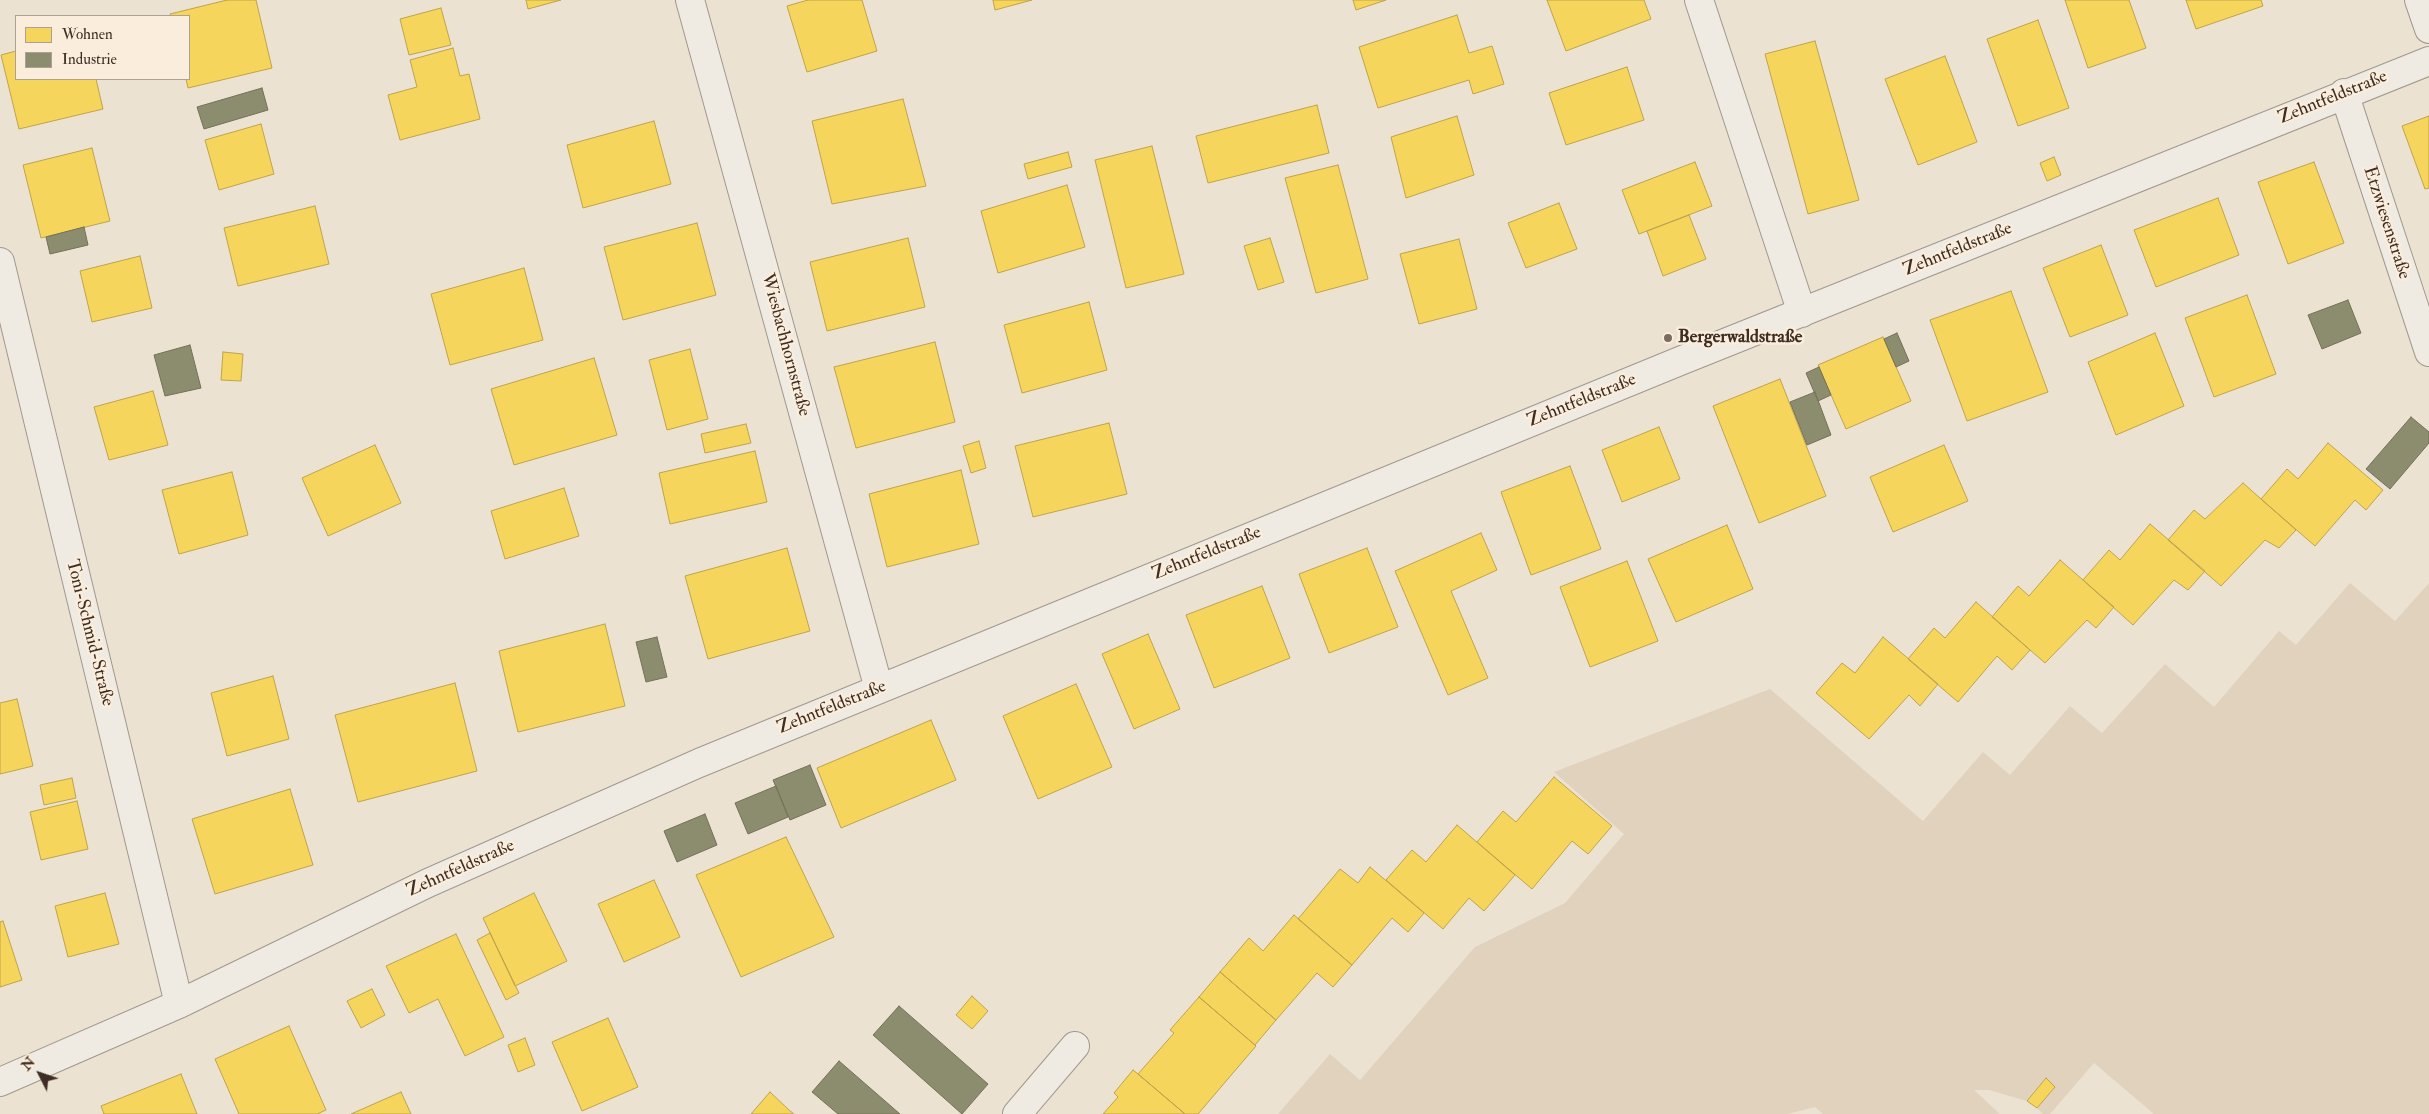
<!DOCTYPE html>
<html>
<head>
<meta charset="utf-8">
<style>
  body { margin:0 }
  #map { position:relative; width:2429px; height:1114px; overflow:hidden; background:#ece2d2; font-family:"IM FELL Double Pica",serif }
  canvas { display:block }
  .legend { position:absolute; left:15px; top:15px; width:175px; height:65px; box-sizing:border-box; background:#faeddb; border:1px solid #aea092; margin:0; padding:6px 9px; list-style:none; font-size:15px; color:#3d2d24 }
  .legend li { display:flex; align-items:center; gap:10px; height:25px }
  .legend b { width:25px; border:1px solid #aea092 }
  .north { position:absolute; left:15px; top:1049px; width:50px; height:50px; -webkit-text-stroke:4px #faeddb; paint-order:stroke; rotate:311deg; font-size:14px; font-weight:700; line-height:20px; text-align:center; color:#3d2d24 }
  .north::after { content:''; display:block; margin:auto; width:18px; height:22px; background:#3d2d24; clip-path:polygon(50% 0,100% 100%,50% 72%,0 100%) }
</style>
</head>
<body>
<div id="map">
<canvas width="2429" height="1114"></canvas>
<ul class="legend">
<li><b style="height:14px;background:#f6d55c"></b>Wohnen</li>
<li><b style="height:14px;background:#8c8c6e"></b>Industrie</li>
</ul>
<div class="north">N</div>
</div>
<script>
const g = document.querySelector('canvas').getContext('2d');
g.lineJoin = 'round';
function fillPath(path, color) { g.fillStyle = color; g.fill(path, 'evenodd'); }
const poly = rows => new Path2D(rows.map(r => 'M' + r).join(''));
function strokePath(path, color, width, dash) { g.strokeStyle = color; g.lineWidth = width; g.lineCap = dash ? 'butt' : 'round'; g.setLineDash(dash || []); g.stroke(path); }
function write(font, color, halo, rows, align = 'center') {
  g.font = font + ' "IM FELL Double Pica",serif'; g.lineWidth = 5; g.setLineDash([]); g.textBaseline = 'middle'; g.strokeStyle = halo; g.fillStyle = color; for (const [text, x, y, turn = 0] of rows) {
    g.save(); g.translate(x, y); g.rotate((+turn || 0) * Math.PI / 180); g.textAlign = isNaN(turn) ? turn : align; if (halo) g.strokeText(text, 0, 0); g.fillText(text, 0, 0); g.restore();
  }
}
fillPath(poly([
  [2350,583,2395,621,2429,583,2429,1114,2154,1114,2094,1063,2050,1114,2043,1114,2037,1108,2055,1087,2046,1078,2027,1101,1989,1090,1974,1090,2000,1114,1823,1114,1815,1107,1788,1114,1278,1114,1330,1054,1360,1080,1475,947,1565,903,1624,834,1554,772,1770,689,1923,821,1983,752,2010,775,2070,706,2102,733,2165,664,2214,707,2279,631,2296,645]
]), '#e0d2bd');
const homes = poly([
  [227,0,256,0,272,68,188,88,186,79,189,79,189,16,171,16,170,14,227,0],
  [526,0,561,0,528,9,526,0],
  [808,0,862,0,877,51,807,72,787,6,808,0],
  [993,0,1032,0,995,10,993,0],
  [1353,0,1386,0,1356,10,1353,0],
  [1547,0,1644,0,1651,19,1566,51,1547,0],
  [2065,0,2129,0,2146,48,2088,68,2065,0],
  [2186,0,2261,0,2263,6,2196,29,2186,0],
  [441,8,451,45,409,55,400,19,441,8],
  [1457,15,1469,53,1492,46,1504,84,1473,94,1469,80,1378,108,1359,47,1457,15],
  [2038,20,2069,108,2018,126,1987,39,2038,20],
  [1815,41,1859,200,1808,214,1765,54,1815,41],
  [453,48,460,76,469,74,480,119,400,140,388,95,417,87,410,60,453,48],
  [16,51,16,79,96,79,103,109,19,129,1,55,16,51],
  [1945,56,1977,142,1918,165,1885,79,1945,56],
  [1627,67,1644,120,1566,145,1549,93,1627,67],
  [903,99,926,186,832,204,812,121,903,99],
  [1317,105,1329,153,1208,183,1196,136,1317,105],
  [1457,116,1474,175,1406,198,1391,137,1457,116],
  [2429,116,2429,188,2425,189,2402,126,2429,116],
  [654,121,671,184,583,208,567,145,654,121],
  [261,124,274,174,219,190,205,140,261,124],
  [1152,146,1184,274,1126,288,1095,160,1152,146],
  [92,148,110,221,41,238,23,165,92,148],
  [1068,152,1072,167,1028,179,1024,164,1068,152],
  [2054,157,2061,175,2047,181,2040,163,2054,157],
  [1695,162,1712,206,1639,234,1622,190,1695,162],
  [2314,162,2344,243,2288,264,2258,182,2314,162],
  [1338,165,1368,279,1316,293,1285,178,1338,165],
  [1067,185,1085,247,998,273,981,211,1067,185],
  [2218,198,2239,255,2156,287,2134,230,2218,198],
  [1559,203,1577,249,1526,268,1508,223,1559,203],
  [315,206,329,264,238,286,224,228,315,206],
  [1689,215,1706,259,1663,276,1647,231,1689,215],
  [697,223,716,295,623,320,604,247,697,223],
  [908,238,925,307,827,331,810,262,908,238],
  [1270,238,1284,282,1258,290,1244,246,1270,238],
  [1459,239,1477,309,1419,324,1400,254,1459,239],
  [2101,245,2128,315,2070,337,2043,268,2101,245],
  [140,256,152,308,92,322,80,271,140,256],
  [524,268,543,340,450,365,431,294,524,268],
  [2011,291,2048,392,1967,421,1930,320,2011,291],
  [2247,295,2276,374,2214,397,2185,318,2247,295],
  [1089,302,1107,370,1022,393,1004,325,1089,302],
  [2155,333,2184,406,2116,435,2088,362,2155,333],
  [1883,337,1911,401,1846,429,1818,365,1883,337],
  [935,342,955,422,856,448,834,367,935,342],
  [690,349,708,419,667,430,649,360,690,349],
  [223,352,243,354,241,381,221,380,223,352],
  [594,358,617,435,514,465,491,389,594,358],
  [1780,379,1826,496,1759,523,1713,406,1780,379],
  [153,391,168,445,109,460,94,407,153,391],
  [1109,423,1127,494,1033,517,1015,446,1109,423],
  [746,424,751,443,705,453,701,434,746,424],
  [1659,427,1680,479,1622,502,1602,450,1659,427],
  [979,441,986,468,971,473,963,446,979,441],
  [2328,443,2383,490,2366,510,2355,500,2315,546,2261,499,2287,469,2298,479,2328,443],
  [375,445,401,503,328,536,302,478,375,445],
  [1944,445,1968,501,1893,532,1870,477,1944,445],
  [755,451,767,502,670,524,659,473,755,451],
  [1570,466,1601,549,1531,575,1501,492,1570,466],
  [961,470,979,544,887,567,869,494,961,470],
  [232,472,248,535,179,554,162,490,232,472],
  [2243,483,2296,530,2279,548,2265,540,2221,586,2168,540,2194,510,2205,519,2243,483],
  [564,488,579,536,505,559,491,511,564,488],
  [2150,524,2205,571,2188,590,2174,580,2133,625,2083,580,2109,550,2120,560,2150,524],
  [1727,525,1753,589,1676,622,1648,559,1727,525],
  [1481,533,1497,570,1451,591,1488,678,1448,695,1395,571,1481,533],
  [787,548,810,631,708,659,685,576,787,548],
  [1367,548,1398,627,1329,653,1299,574,1367,548],
  [2060,560,2114,607,2096,628,2087,620,2045,663,1992,617,2018,586,2029,596,2060,560],
  [1627,561,1658,641,1590,667,1560,587,1627,561],
  [1262,586,1290,658,1214,688,1186,615,1262,586],
  [1976,602,2030,650,2012,670,1997,656,1958,702,1908,659,1934,628,1945,638,1976,602],
  [605,624,625,706,518,732,499,651,605,624],
  [1148,634,1180,709,1134,729,1102,654,1148,634],
  [1883,637,1938,684,1920,706,1909,695,1869,739,1816,693,1842,663,1855,673,1883,637],
  [273,676,289,739,227,756,211,693,273,676],
  [455,683,477,771,358,802,335,715,455,683],
  [1076,684,1112,767,1038,799,1003,716,1076,684],
  [17,699,33,766,0,774,0,703,17,699],
  [931,720,956,780,841,828,817,768,931,720],
  [1554,777,1612,826,1588,854,1572,841,1532,889,1477,842,1503,811,1516,822,1554,777],
  [72,778,76,798,44,805,40,785,72,778],
  [290,789,313,865,215,894,192,819,290,789],
  [77,801,88,849,41,860,30,812,77,801],
  [1457,825,1515,875,1484,911,1469,898,1443,929,1386,880,1412,850,1426,862,1457,825],
  [786,837,834,937,741,977,696,875,786,837],
  [1370,867,1424,913,1408,932,1392,918,1352,965,1298,919,1340,869,1358,883,1370,867],
  [654,880,680,937,624,962,598,904,654,880],
  [105,893,119,944,68,957,55,906,105,893],
  [534,893,567,961,515,986,483,918,534,893],
  [1294,915,1352,965,1333,987,1317,973,1276,1020,1220,972,1249,938,1263,951,1294,915],
  [3,921,22,980,0,987,0,922,3,921],
  [490,933,519,993,506,1000,477,940,490,933],
  [456,934,504,1037,465,1056,438,999,409,1013,386,966,456,934],
  [1220,972,1276,1020,1255,1045,1199,997,1220,972],
  [372,989,385,1015,361,1028,347,1001,372,989],
  [972,996,988,1011,972,1029,956,1015,972,996],
  [1199,997,1256,1046,1198,1114,1185,1114,1138,1074,1174,1033,1170,1030,1199,997],
  [608,1018,638,1087,582,1111,552,1042,608,1018],
  [289,1026,326,1110,317,1114,239,1114,215,1059,289,1026],
  [525,1038,535,1065,518,1072,508,1045,525,1038],
  [1133,1070,1138,1074,1185,1114,1103,1114,1118,1097,1114,1093,1133,1070],
  [181,1074,197,1114,104,1114,101,1106,181,1074],
  [2046,1078,2055,1087,2037,1108,2027,1101,2046,1078],
  [401,1092,411,1114,351,1114,401,1092],
  [770,1092,789,1110,794,1114,751,1114,770,1092]
]);
fillPath(homes, '#f6d55c');
strokePath(homes, '#bea34b', 1);
const industry = poly([
  [262,88,268,110,204,129,197,107,262,88],
  [84,227,88,245,50,254,46,237,84,227],
  [2348,300,2361,333,2322,349,2308,315,2348,300],
  [1897,333,1909,361,1896,367,1884,339,1897,333],
  [190,345,201,388,165,396,154,355,190,345],
  [1819,367,1831,395,1818,401,1806,373,1819,367],
  [1815,392,1831,435,1807,445,1790,402,1815,392],
  [2411,417,2429,432,2429,443,2390,489,2366,469,2411,417],
  [657,637,667,677,646,682,636,642,657,637],
  [810,765,826,805,790,820,773,780,810,765],
  [776,786,788,817,748,834,735,803,776,786],
  [705,814,717,845,677,862,664,831,705,814],
  [899,1006,988,1084,962,1114,873,1035,899,1006],
  [839,1061,900,1114,838,1114,812,1092,839,1061]
]);
fillPath(industry, '#8c8c6e');
strokePath(industry, '#747058', 1);
const street = poly([
  [690,0,879,689],
  [1699,0,1802,313],
  [2419,0,2429,29],
  [2344,93,2429,352],
  [0,262,179,1004],
  [0,1082,179,1004,428,883,699,763,1680,361,2429,61],
  [1017,1114,1075,1046]
]);
strokePath(street, '#a0988e', 30);
strokePath(street, '#efeae2', 28);
for (const [x, y, r, color] of [
  [1668,338,5,"#7a6c61"]
]) { const dot = new Path2D(); dot.arc(x, y, r, 0, 2 * Math.PI); g.fillStyle = color; g.fill(dot); strokePath(dot, '#faeddb', 2); }
write('18px', '#3d2d24', '#faeddb', [
  ["Zehntfeldstraße",2333,98,-22],
  ["Etzwiesenstraße",2386,223,72],
  ["Zehntfeldstraße",1958,250,-22],
  ["Wiesbachhornstraße",785,345,75],
  ["Zehntfeldstraße",1582,401,-22],
  ["Zehntfeldstraße",1207,554,-22],
  ["Toni-Schmid-Straße",89,633,76],
  ["Zehntfeldstraße",832,708,-22],
  ["Zehntfeldstraße",461,869,-24]
]);
write('bold 18px', '#3d2d24', '#faeddb', [
  ["Bergerwaldstraße",1678,338]
], 'left');
</script>
</body>
</html>
